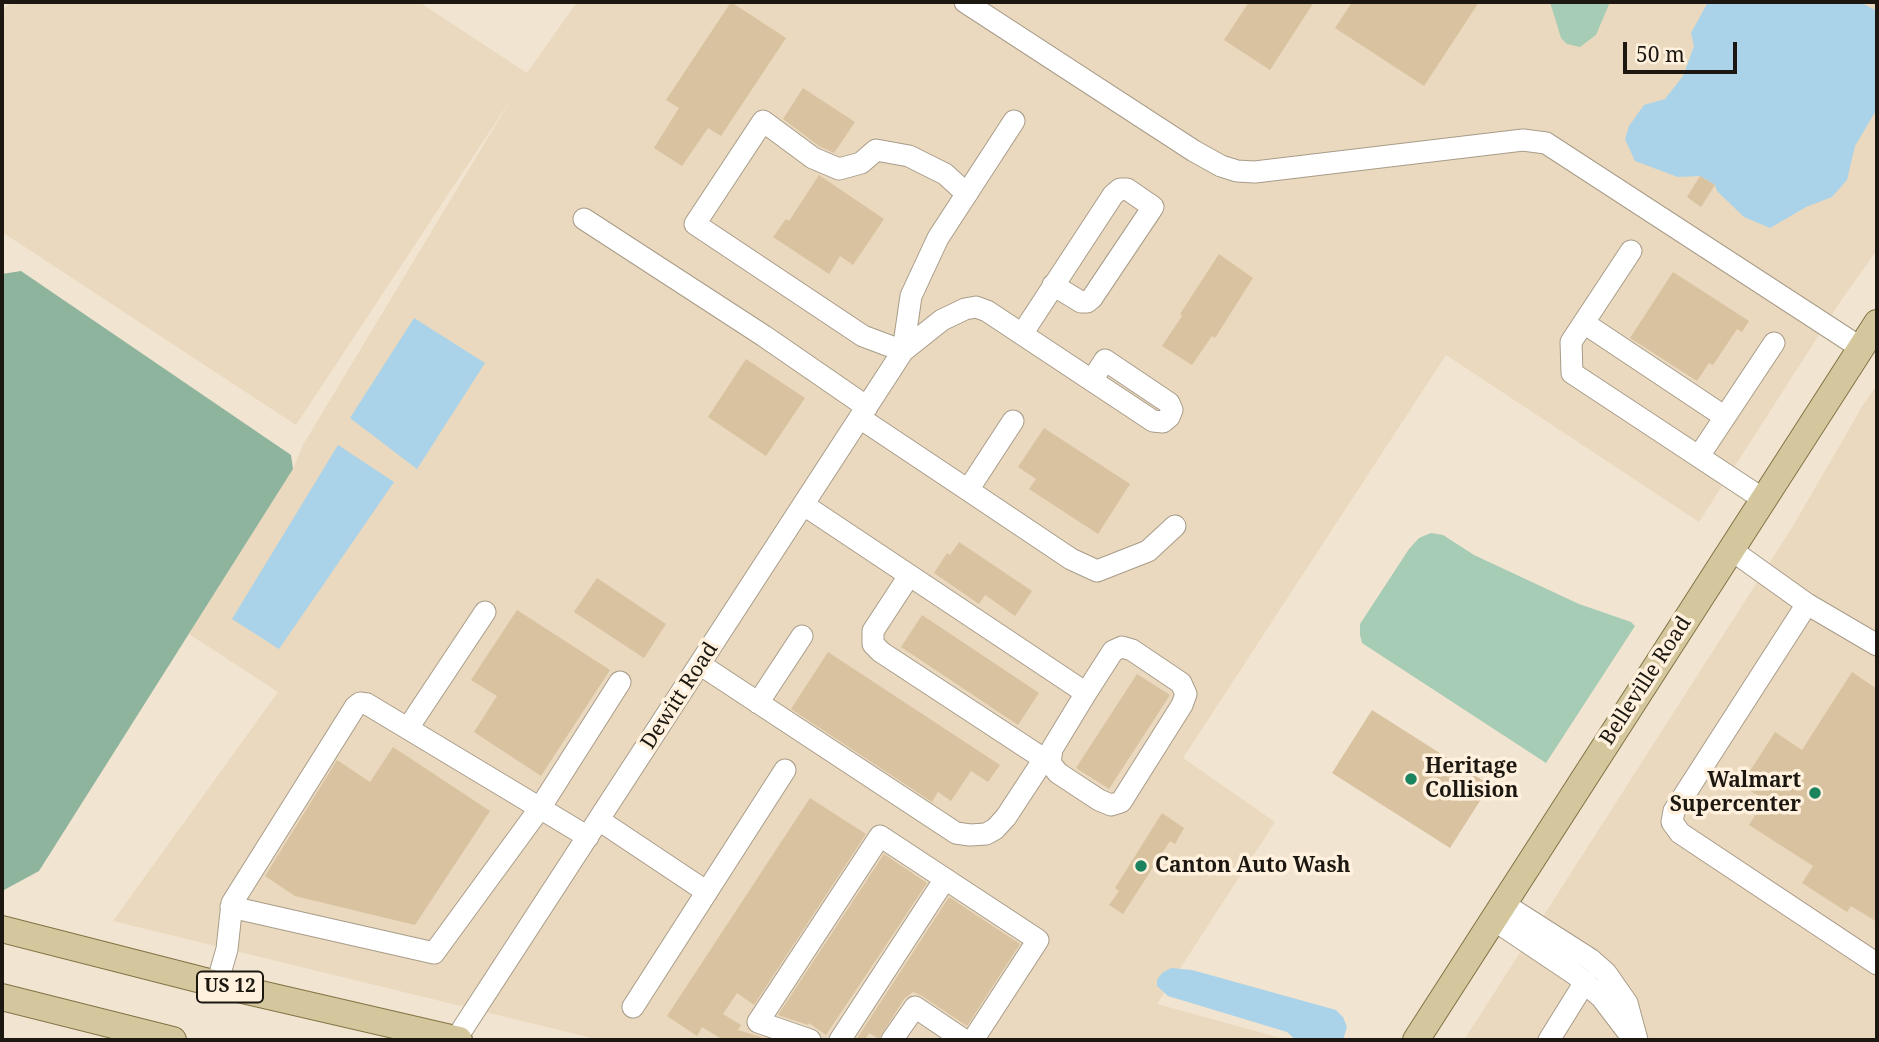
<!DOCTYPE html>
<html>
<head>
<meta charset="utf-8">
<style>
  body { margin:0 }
  #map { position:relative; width:1879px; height:1042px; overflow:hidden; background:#f1e4d0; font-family:"Noto Serif",serif }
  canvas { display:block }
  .frame { position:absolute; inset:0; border:4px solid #1c1811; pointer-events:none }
  .scale { position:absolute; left:1623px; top:42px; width:114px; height:32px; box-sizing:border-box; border:4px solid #1c1811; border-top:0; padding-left:9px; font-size:21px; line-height:24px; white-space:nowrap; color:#1c1811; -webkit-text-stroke:5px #fff1dd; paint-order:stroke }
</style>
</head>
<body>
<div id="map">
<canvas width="1879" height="1042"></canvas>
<div class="frame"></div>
<div class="scale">50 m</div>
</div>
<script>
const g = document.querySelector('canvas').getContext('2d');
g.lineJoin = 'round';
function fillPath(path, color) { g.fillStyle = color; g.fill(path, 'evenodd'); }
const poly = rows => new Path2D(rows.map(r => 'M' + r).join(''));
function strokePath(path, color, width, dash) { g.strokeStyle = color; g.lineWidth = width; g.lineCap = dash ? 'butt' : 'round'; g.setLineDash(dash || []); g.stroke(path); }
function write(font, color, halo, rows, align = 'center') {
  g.font = font + ' "Noto Serif",serif'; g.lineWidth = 7; g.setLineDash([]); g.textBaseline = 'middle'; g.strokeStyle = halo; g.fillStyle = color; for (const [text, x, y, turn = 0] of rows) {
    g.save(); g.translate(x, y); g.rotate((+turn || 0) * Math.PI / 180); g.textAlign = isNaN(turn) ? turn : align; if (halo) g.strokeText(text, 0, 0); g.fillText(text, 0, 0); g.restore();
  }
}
fillPath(poly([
  [11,2,419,2,527,73,577,2,1877,2,1877,250,1842,299,1699,522,1446,355,1183,758,1275,822,1157,1004,1288,1040,600,1040,113,921,278,692,189,634,293,469,303,445,513,96,296,425,2,232,2,11],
  [1877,385,1877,1040,1464,1040,1793,526,1863,405]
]), '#ead9be');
fillPath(poly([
  [1550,2,1610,2,1596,35,1580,47,1567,44,1561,38],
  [1431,533,1443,535,1474,555,1579,604,1631,622,1635,626,1546,763,1362,643,1360,635,1360,624,1409,549,1419,538]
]), '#a7ccb5');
fillPath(poly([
  [21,271,291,455,293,469,39,871,4,890,2,890,2,274]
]), '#8eb49d');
fillPath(poly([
  [1708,2,1860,2,1877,11,1877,109,1855,146,1847,180,1832,197,1806,207,1770,228,1744,217,1717,191,1715,185,1700,176,1678,177,1635,161,1625,139,1629,126,1644,105,1665,99,1683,76,1694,46,1691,33],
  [414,318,485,363,417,469,350,418],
  [338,445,394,482,279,649,232,619],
  [1171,968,1192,970,1336,1010,1343,1017,1347,1027,1343,1040,1296,1040,1287,1032,1168,996,1157,986,1157,980,1162,973]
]), '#aad3e9');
fillPath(poly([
  [731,2,786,38,721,136,708,128,682,166,654,148,679,108,666,100],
  [1249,2,1314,2,1270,70,1224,40],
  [1352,2,1479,2,1424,86,1335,28],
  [803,88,855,122,834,153,819,146,783,119],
  [819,175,884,219,853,265,840,256,829,274,773,237,786,219,789,221],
  [1700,176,1715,185,1701,207,1687,197],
  [1219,254,1253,278,1215,338,1212,336,1192,365,1162,346,1182,316,1180,314],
  [1673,272,1749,321,1742,332,1737,329,1713,365,1709,363,1697,381,1630,338],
  [746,359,805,398,766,456,708,417],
  [1044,428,1130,484,1098,534,1029,489,1036,479,1018,467],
  [959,542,1032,591,1015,616,985,595,979,604,934,573,947,553,950,555],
  [597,578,666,624,644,658,574,612],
  [517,610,610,670,541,776,474,732,497,696,471,680],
  [922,615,1039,693,1018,725,901,647],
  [828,652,1000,765,988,782,971,771,951,801,938,792,932,802,791,709],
  [1852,672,1877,689,1877,922,1851,906,1847,912,1802,883,1813,866,1749,825,1765,800,1741,785,1775,732,1802,750],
  [1137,674,1170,695,1109,789,1076,768],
  [1372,710,1490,785,1450,848,1332,773],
  [393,747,490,811,415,925,295,896,265,876,337,760,370,782],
  [810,798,866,834,754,1005,737,993,723,1014,741,1025,738,1030,761,1037,760,1040,723,1040,702,1027,697,1036,667,1016],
  [1162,813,1184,828,1175,844,1170,841,1123,914,1109,905,1119,891,1115,888],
  [884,854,927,883,896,930,826,1035,809,1023,808,1025,778,1015],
  [949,897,1020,944,967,1026,922,996,913,992,904,999,879,1039,869,1033,865,1040,856,1040]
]), '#d9c2a0');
const minor = poly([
  [965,2,1194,151,1221,166,1237,171,1255,172,1523,140,1546,143,1861,348],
  [584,219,764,336,867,407],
  [1631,251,1571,342,1572,373,1763,499],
  [1584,323,1725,417],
  [1022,334,1113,195,1120,189,1127,189,1153,207,1092,298,1087,302,1081,302,1053,285],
  [903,351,863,336,695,224,763,121,813,158,839,169,861,163,876,150,909,156,945,174,967,194],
  [903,351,911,296,938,238,1014,121],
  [860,418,968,490,1013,421],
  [1699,456,1774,343],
  [968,490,1071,559,1097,571,1148,551,1175,526],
  [804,505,1086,693,1113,651,1122,647,1132,650,1181,683,1186,694,1182,705,1121,802,1111,805,1099,800,1058,773,1050,763,1052,749,1086,693],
  [1730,549,1807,604,1877,645],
  [909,576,873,631,873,644,881,652,1050,763],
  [1807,604,1674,811,1672,822,1680,833,1877,964],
  [701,665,956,833,970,835,986,834,995,829,1006,817,1044,759],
  [758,703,802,636],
  [408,728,485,612],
  [599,820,707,892],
  [1504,904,1590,959,1606,973,1627,1003,1637,1040],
  [231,907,434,953,540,808,620,682],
  [1494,920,1576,975,1601,997,1630,1035],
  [217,984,227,949,232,903,355,707,360,703,367,704,588,837],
  [633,1007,785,770],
  [456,1039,903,351,942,320,965,309,976,307,987,311,1153,421,1163,422,1169,417,1172,410,1169,403,1105,360,1092,380],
  [810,1040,758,1022,880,836,1038,940,973,1040],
  [840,1040,945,879],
  [892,1040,915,1007,964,1040],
  [1549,1040,1585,982]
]);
const major = poly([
  [2,929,217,984,459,1040],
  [2,997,173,1040],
  [1416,1040,1877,323]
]);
strokePath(minor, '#a89c89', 23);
strokePath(major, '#817243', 28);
strokePath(minor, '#fff', 21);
strokePath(major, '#d4c79e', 26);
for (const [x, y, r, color] of [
  [1411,779,7,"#1b835e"],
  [1815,793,7,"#1b835e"],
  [1141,866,7,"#1b835e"]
]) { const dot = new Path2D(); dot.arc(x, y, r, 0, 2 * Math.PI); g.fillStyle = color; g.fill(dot); strokePath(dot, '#fff1dd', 2.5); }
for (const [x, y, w] of [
  [230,987,66]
]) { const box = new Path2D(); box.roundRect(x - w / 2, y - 15.5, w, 31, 5); g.fillStyle = '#fff1dd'; g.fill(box); strokePath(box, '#1c1811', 2); }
write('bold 19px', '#1c1811', null, [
  ["US 12",230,987]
]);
write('21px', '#1c1811', '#fff1dd', [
  ["Belleville Road",1646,681,-57],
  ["Dewitt Road",680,696,-57]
]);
write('bold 21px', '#1c1811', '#fff1dd', [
  ["Heritage",1425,767],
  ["Collision",1425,791],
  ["Walmart",1801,781,"right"],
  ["Supercenter",1801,805,"right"],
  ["Canton Auto Wash",1155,866]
], 'left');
</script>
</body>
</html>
